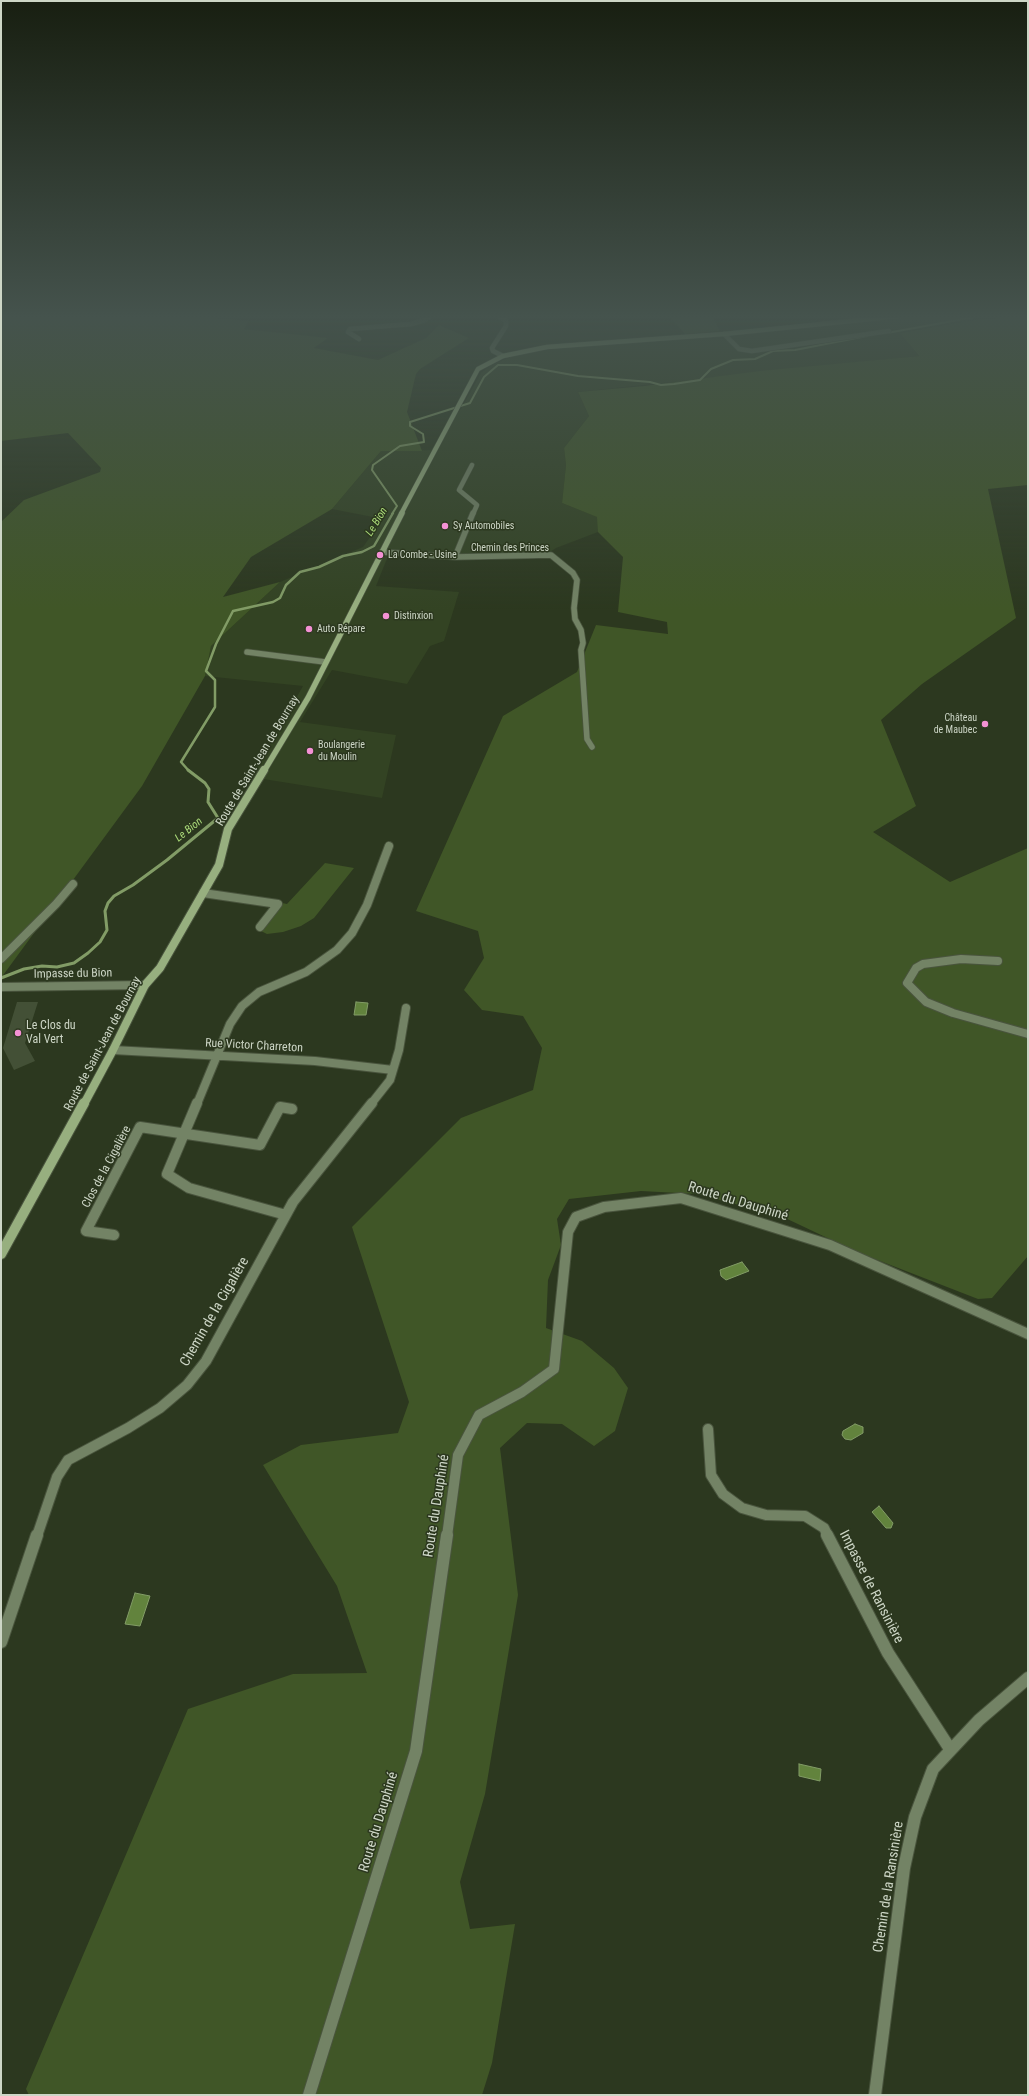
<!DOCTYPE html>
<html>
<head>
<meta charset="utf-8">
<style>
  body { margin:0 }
  #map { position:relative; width:1029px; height:2096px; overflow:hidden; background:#2c381f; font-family:"Roboto Condensed",sans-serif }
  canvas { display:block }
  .frame { position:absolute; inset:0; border:2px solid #cdd6c6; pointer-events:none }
</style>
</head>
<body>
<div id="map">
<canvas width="1029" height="2096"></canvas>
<div class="frame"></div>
</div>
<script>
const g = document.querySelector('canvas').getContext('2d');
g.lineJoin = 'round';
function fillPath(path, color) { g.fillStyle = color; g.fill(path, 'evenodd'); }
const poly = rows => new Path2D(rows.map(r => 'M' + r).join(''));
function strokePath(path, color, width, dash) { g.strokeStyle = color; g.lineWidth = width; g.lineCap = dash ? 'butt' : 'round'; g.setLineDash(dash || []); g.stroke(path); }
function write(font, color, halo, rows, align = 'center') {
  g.font = font + ' "Roboto Condensed",sans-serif'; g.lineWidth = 3; g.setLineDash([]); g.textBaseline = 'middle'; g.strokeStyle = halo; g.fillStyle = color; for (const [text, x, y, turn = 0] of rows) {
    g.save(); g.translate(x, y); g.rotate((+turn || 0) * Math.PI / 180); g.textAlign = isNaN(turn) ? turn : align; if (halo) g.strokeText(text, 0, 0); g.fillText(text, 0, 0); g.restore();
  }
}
fillPath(poly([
  [911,316,971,316,973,320,901,333,919,356,578,392,589,416,564,448,566,465,562,503,598,517,598,532,556,548,545,555,463,558,388,556,376,586,459,592,444,641,430,646,407,684,332,670,300,722,396,735,382,798,251,777,303,686,205,676,211,646,280,582,363,547,383,519,332,509,381,451,431,450,462,407,481,373,491,365,510,357,535,351]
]), '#334323');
fillPath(poly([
  [1,316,190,316,249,321,244,329,328,338,314,348,378,360,426,338,439,325,469,338,420,369,416,374,407,412,422,451,381,451,332,509,251,557,223,597,280,582,211,646,205,676,142,786,1,978,1,522,24,500,100,472,101,468,68,433,1,441],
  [712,316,720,331,685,334,668,316],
  [1028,316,1028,485,988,489,1016,618,922,684,881,720,916,806,873,832,950,882,1028,848,1028,1256,992,1298,978,1299,857,1252,781,1216,697,1194,641,1191,569,1199,557,1219,561,1245,548,1280,546,1328,582,1341,614,1368,628,1388,615,1431,594,1446,562,1424,527,1423,500,1448,518,1595,485,1794,460,1882,470,1929,515,1924,492,2063,482,2095,29,2095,26,2089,188,1709,293,1674,367,1673,337,1586,263,1465,301,1445,398,1433,409,1402,352,1227,461,1118,533,1090,542,1048,523,1016,482,1010,464,990,484,958,478,931,416,911,503,716,577,672,596,625,668,634,667,622,618,612,623,557,598,532,597,517,562,503,566,465,564,448,589,416,578,392,644,386,760,371,919,356,900,333,973,320],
  [325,863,354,868,314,918,301,926,283,932,267,934,261,931,282,903,287,904]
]), '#405627');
const water = poly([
  [356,1002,368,1003,366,1015,354,1015,356,1002],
  [742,1262,749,1271,726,1280,721,1276,720,1270,742,1262],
  [855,1424,863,1427,863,1433,851,1440,845,1439,842,1435,843,1431,855,1424],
  [879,1506,893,1523,891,1528,886,1528,872,1512,879,1506],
  [135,1593,150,1596,140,1626,125,1624,135,1593],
  [799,1764,821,1769,820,1781,799,1776,799,1764]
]);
fillPath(water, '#62833d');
strokePath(water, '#829c66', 1);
strokePath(poly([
  [887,333,980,316],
  [392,514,397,506,372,470,373,465,400,446,424,442,423,434,410,426,410,422,470,403,484,377,498,365,517,365,578,376,650,382,661,385,674,384,700,380,711,369,733,360,755,359,773,351,795,350,867,336]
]), '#829c66', 2);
strokePath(poly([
  [189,771,181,762,215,707,215,680,206,671,216,644,233,611,273,602,280,598,286,585,300,572,319,567,343,556,362,552,374,546,393,513]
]), '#829c66', 2.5);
strokePath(poly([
  [1,978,24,969,42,966,57,967,74,963,88,953,100,942,107,930,105,911,108,903,114,896,133,885,167,860,218,818,208,802,209,789,205,783,188,770]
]), '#829c66', 3);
fillPath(poly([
  [17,1002,38,1002,25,1043,35,1061,14,1070,3,1048]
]), '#435036');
const minorFar4 = poly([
  [724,334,739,349,752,351,889,331],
  [359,339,348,332,350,329,411,324,425,320,430,316],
  [472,465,459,490,477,505,473,514]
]);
const minorFar3 = poly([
  [382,552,455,557,551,555,573,573,577,580,574,608,575,619,581,630,583,643,581,650,587,739,592,747],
  [455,557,473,513],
  [247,652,325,662]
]);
const minorFar2 = poly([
  [203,893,278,904,260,927],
  [1,959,56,904,73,884],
  [998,961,961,959,923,964,916,968,907,983,926,1002,953,1013,1028,1034],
  [1,987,145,985],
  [113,1050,315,1061,393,1070],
  [197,1104,230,1024,242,1006,259,992,306,972,337,950,352,933,367,905,389,846],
  [371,1104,390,1080,399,1050,406,1008]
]);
const minorFar1 = poly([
  [197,1103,167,1174,189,1188,286,1215],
  [114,1235,86,1231,140,1127,260,1145,280,1107,292,1109],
  [708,1429,711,1475,723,1494,742,1508,766,1515,805,1516,824,1528,828,1536],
  [37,1536,57,1477,68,1460,128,1428,160,1408,187,1385,206,1361,293,1202,372,1103]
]);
const minor = poly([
  [827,1535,888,1653,950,1749],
  [1,1642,37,1535],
  [875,2095,904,1868,915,1817,933,1769,979,1720,1028,1678]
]);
const tertiaryFar2 = poly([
  [499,316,506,321,506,326,492,348,493,351,503,356]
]);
const tertiaryFar1 = poly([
  [447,1536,458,1455,479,1415,522,1392,554,1369,568,1232,576,1217,604,1207,681,1198,830,1245,1028,1334]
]);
const tertiary = poly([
  [309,2095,416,1751,447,1535]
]);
const secondaryFar3 = poly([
  [401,514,478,369,503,356,547,347,724,334,900,316]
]);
const secondaryFar2 = poly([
  [264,771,308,698,402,513]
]);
const secondaryFar1 = poly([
  [84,1104,113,1050,145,985,160,968,219,865,228,829,264,770]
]);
const secondary = poly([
  [1,1254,84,1103]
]);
strokePath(minorFar4, '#49543d', 5.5);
strokePath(minorFar3, '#49543d', 7);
strokePath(minorFar2, '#49543d', 10);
strokePath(minorFar1, '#49543d', 12);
strokePath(minor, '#49543d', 14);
strokePath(tertiaryFar2, '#49543d', 5.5);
strokePath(tertiaryFar1, '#49543d', 12);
strokePath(tertiary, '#49543d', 14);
strokePath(secondaryFar3, '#49543d', 5.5);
strokePath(secondaryFar2, '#49543d', 7);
strokePath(secondaryFar1, '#49543d', 10);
strokePath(secondary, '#49543d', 12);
strokePath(minorFar4, '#738365', 4.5);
strokePath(minorFar3, '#738365', 5.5);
strokePath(minorFar2, '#738365', 8);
strokePath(minorFar1, '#738365', 10);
strokePath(minor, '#738365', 12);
strokePath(tertiaryFar2, '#738365', 4.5);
strokePath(tertiaryFar1, '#738365', 10);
strokePath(tertiary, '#738365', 12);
strokePath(secondaryFar3, '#97af7f', 4.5);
strokePath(secondaryFar2, '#97af7f', 5.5);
strokePath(secondaryFar1, '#97af7f', 8);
strokePath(secondary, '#97af7f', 10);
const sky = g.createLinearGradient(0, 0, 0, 610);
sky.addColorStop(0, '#181f11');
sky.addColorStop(0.52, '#45534d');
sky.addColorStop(1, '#45534d00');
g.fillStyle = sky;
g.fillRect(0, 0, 1029, 610);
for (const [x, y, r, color] of [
  [445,526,4,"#f491d4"],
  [380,555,4,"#f491d4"],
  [386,616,4,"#f491d4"],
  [309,629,4,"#f491d4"],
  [985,724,4,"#f491d4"],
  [310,751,4,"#f491d4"],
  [18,1033,4,"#f491d4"]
]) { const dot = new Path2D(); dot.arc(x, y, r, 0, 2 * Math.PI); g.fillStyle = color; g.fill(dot); strokePath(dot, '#2c381f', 1.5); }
write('10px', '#cdd6c6', '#2c381f', [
  ["Sy Automobiles",453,526],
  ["La Combe - Usine",388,555],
  ["Distinxion",394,616],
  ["Auto Répare",317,629],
  ["Château",977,718,"right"],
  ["de Maubec",977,730,"right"],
  ["Boulangerie",318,745],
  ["du Moulin",318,757]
], 'left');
write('10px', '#cdd6c6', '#2c381f', [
  ["Chemin des Princes",510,548]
]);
write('italic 11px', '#abdb79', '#2c381f', [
  ["Le Bion",377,522,-59],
  ["Le Bion",189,830,-39]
]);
write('12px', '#cdd6c6', '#2c381f', [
  ["Route de Saint-Jean de Bournay",258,761,-59],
  ["Impasse du Bion",73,974,-1],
  ["Route de Saint-Jean de Bournay",103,1044,-62],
  ["Rue Victor Charreton",254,1046,3],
  ["Clos de la Cigalière",107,1167,-62]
]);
write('12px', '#cdd6c6', '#2c381f', [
  ["Le Clos du",26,1026],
  ["Val Vert",26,1040]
], 'left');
write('14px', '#cdd6c6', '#2c381f', [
  ["Route du Dauphiné",738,1202,17],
  ["Chemin de la Cigalière",215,1312,-60],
  ["Route du Dauphiné",437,1506,-81],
  ["Impasse de Ransinière",871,1587,63],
  ["Route du Dauphiné",379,1822,-73],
  ["Chemin de la Ransinière",889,1887,-81]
]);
</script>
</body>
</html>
